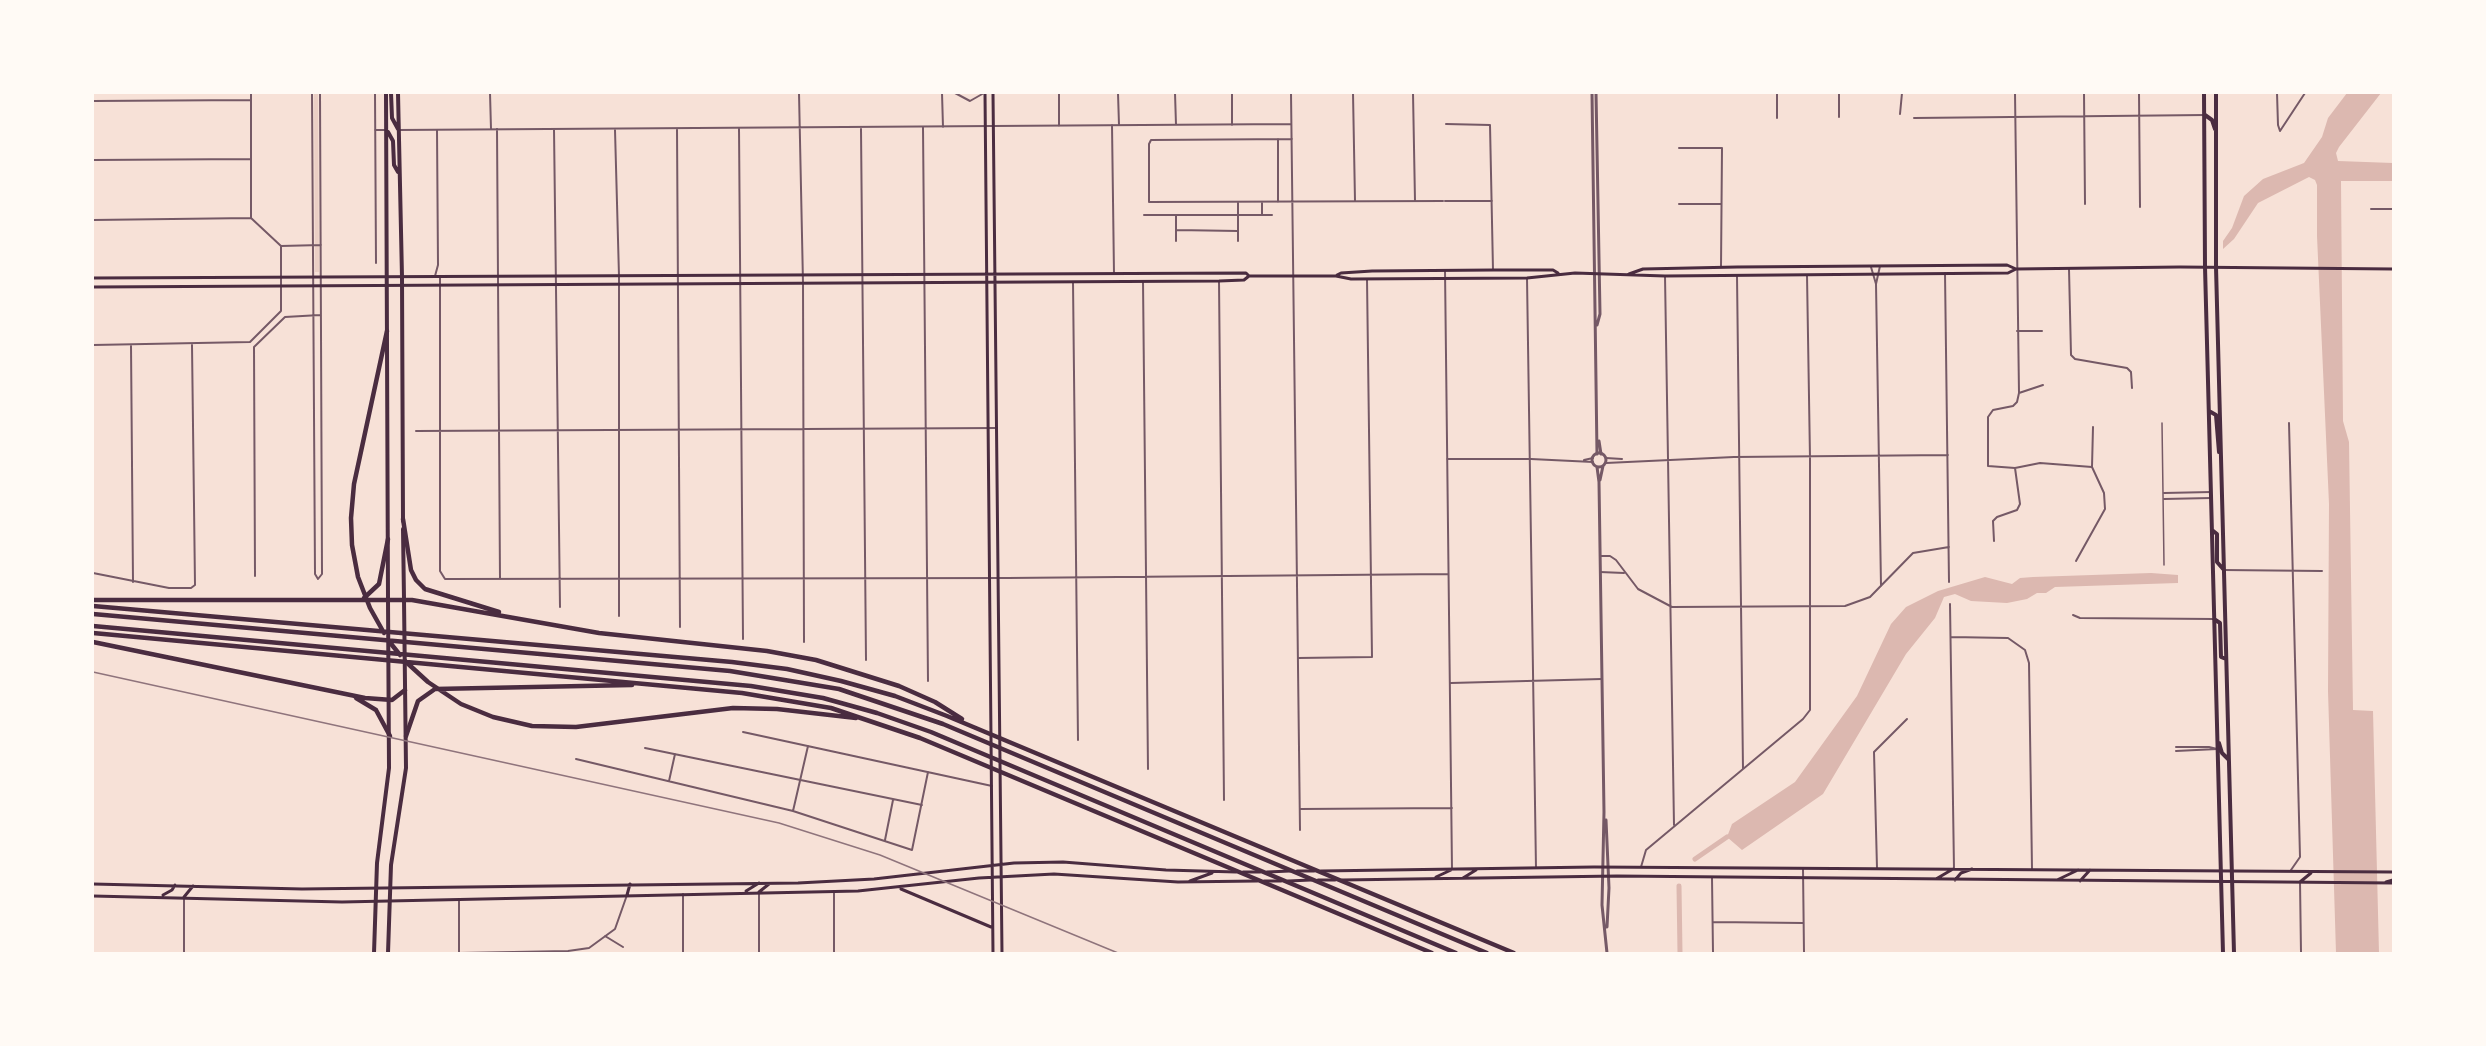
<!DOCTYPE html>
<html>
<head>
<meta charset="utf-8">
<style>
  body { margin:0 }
  #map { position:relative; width:2486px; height:1046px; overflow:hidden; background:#f7e1d7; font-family:Mulish,sans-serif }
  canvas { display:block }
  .frame { position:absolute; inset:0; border:94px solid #fffaf5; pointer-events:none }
</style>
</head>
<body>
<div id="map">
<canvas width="2486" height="1046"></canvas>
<div class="frame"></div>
</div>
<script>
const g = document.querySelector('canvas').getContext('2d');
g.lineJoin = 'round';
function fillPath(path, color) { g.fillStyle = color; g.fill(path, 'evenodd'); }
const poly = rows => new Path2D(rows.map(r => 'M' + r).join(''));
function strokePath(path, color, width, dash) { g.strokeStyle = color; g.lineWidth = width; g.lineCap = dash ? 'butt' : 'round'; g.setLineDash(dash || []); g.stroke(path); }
fillPath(poly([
  [314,93,318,93,319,272,315,272]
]), '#ebcfc5');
fillPath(poly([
  [2347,93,2381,93,2339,147,2336,153,2338,161,2393,163,2393,181,2341,181,2343,421,2349,442,2353,710,2373,711,2379,953,2336,953,2328,691,2329,504,2317,236,2317,185,2315,180,2309,177,2258,203,2234,239,2223,249,2223,241,2232,228,2244,196,2263,179,2304,163,2322,137,2328,118],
  [2151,573,2178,575,2178,583,2055,587,2046,593,2037,593,2027,599,2007,603,1971,601,1955,594,1944,597,1935,618,1906,654,1823,794,1742,850,1727,837,1732,824,1795,782,1857,696,1891,624,1906,607,1938,591,1985,577,2012,584,2020,578,2033,577]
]), '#dcb8b0');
strokePath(poly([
  [1695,859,1727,837],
  [1679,886,1680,953]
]), '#dcb8b0', 5);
strokePath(poly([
  [2162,423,2164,565]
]), '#755966', 1.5);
strokePath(poly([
  [312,93,315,574,318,579],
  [375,93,376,263],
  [490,93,491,129],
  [799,93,803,283,804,642],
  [942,93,943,127],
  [955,93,970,101,984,93],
  [1059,93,1059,126],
  [1118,93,1119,125],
  [1175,93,1176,125],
  [1232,93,1232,125],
  [1291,93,1300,830],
  [1353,93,1355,201],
  [1413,93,1415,201],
  [1839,93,1839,117],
  [2084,93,2085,204],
  [2139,93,2140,207],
  [2277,93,2278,125,2280,131],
  [93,101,251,100],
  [1900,114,1902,93],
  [1777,118,1777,93],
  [1914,118,2205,115],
  [1446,124,1490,125,1493,270],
  [1112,125,1114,274],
  [2393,125,2393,128],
  [923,127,928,681],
  [739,128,743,639],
  [497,129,500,579],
  [554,129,560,607],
  [677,129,680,627],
  [861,129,866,660],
  [375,130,387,130],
  [398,130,1291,124],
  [615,130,619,276,619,616],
  [2280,131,2305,93],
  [1278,139,1278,202],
  [1292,139,1151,140,1149,144,1149,202,1443,201],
  [1679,148,1722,148,1721,267],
  [93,160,251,159],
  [1445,201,1492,201],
  [1262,203,1262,215],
  [1679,204,1721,204],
  [2371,209,2393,209],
  [1144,215,1272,215],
  [1176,215,1176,241],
  [251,218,251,93],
  [93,220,251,218,281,246,321,245],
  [1176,230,1238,231,1238,241],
  [1238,231,1238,203],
  [1880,266,1876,284,1881,586],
  [1871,267,1876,284],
  [2069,269,2071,355,2075,359,2127,368,2131,372,2132,388],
  [1445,270,1452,869],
  [1945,273,1949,582],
  [435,276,438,265,437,130],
  [1665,276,1674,825],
  [1737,276,1743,769],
  [440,277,440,571,445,579,1008,578,1448,574],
  [1527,278,1536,868],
  [1143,281,1148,769],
  [1219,281,1224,800],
  [1073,282,1078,740],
  [281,311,281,246],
  [2017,331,2042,331],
  [93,345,250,342,281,311],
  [131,345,133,582],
  [254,347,255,576],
  [254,347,285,317,320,315],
  [2019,393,2043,385],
  [2289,423,2300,857,2291,870],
  [416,431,997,428],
  [1606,458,1622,459],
  [1447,459,1531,459,1593,462],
  [1584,460,1593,458],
  [1606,463,1734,457,1948,455],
  [2015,468,2040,463,2092,467],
  [2164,493,2211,492],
  [2164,499,2211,498],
  [1994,541,1993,521,1997,517,2017,510,2020,504,2015,468,1988,466,1988,417,1993,410,2013,406,2017,402,2019,393,2015,93],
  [1600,556,1610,556,1616,560,1638,589,1672,607,1845,606,1870,597,1913,553,1949,547],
  [2076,561,2105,509,2104,493,2092,467,2093,427],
  [2224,570,2322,571],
  [1600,572,1624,573],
  [93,573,169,588,191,588,195,585,192,345],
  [318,579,322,574,320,93],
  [1950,604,1954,869],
  [2073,615,2080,618,2214,619],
  [1951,637,2008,638,2025,650,2029,663,2032,869],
  [1298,658,1372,657,1367,279],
  [1451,683,1602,679],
  [743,732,992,786],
  [2176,747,2209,747,2217,749],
  [645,748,922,805],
  [2176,751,2217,749],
  [576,759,793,811,912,850,928,772],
  [669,781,675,754],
  [1300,809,1452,808],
  [793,811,808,746],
  [885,840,893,800],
  [1641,867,1646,850,1803,719,1810,710,1810,458,1807,275],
  [1877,868,1874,752,1907,719],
  [1803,869,1804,953],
  [1712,878,1713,953],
  [2300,882,2301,953],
  [759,893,759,953],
  [834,893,834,953],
  [683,894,683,953],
  [184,899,184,953],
  [459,899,459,953],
  [1713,922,1803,923],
  [605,936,623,947],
  [459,953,568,951,589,948,615,929,627,895]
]), '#755966', 2);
strokePath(poly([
  [1592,93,1597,454],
  [1596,93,1600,314,1597,325],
  [1599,441,1601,454],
  '1592 460a7 7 0 1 1 14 0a7 7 0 1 1-14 0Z',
  [1597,467,1599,482,1604,812,1602,905,1607,953],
  [1600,480,1603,466],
  [1606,820,1609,888,1607,927]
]), '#755966', 3);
strokePath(poly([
  [985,93,993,953],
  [993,93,1002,953],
  [1629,274,1643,269,1737,267,2007,265,2016,269],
  [1337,275,1341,273,1372,271,1493,270,1553,270,1558,273],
  [93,278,1246,273,1249,276,1336,276,1351,279,1527,278,1575,273,1665,276,2008,273,2016,269,2180,267,2393,269],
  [93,287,1219,281,1244,280,1249,276],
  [1297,871,1314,871],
  [1321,871,1594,867,2393,872],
  [1243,872,1260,872],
  [1267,872,1290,871],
  [1436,877,1451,870],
  [1463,878,1476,870],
  [1936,879,1953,869],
  [1318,880,1335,880],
  [1342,880,1617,876,2393,883],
  [1955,880,1961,873,1972,869],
  [2057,880,2078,870],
  [1190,881,1212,873],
  [1264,881,1281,881],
  [1288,881,1311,880],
  [2080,881,2090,870],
  [2300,882,2311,873],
  [2386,882,2393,880],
  [93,884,302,889,798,883,874,879,1014,863,1063,862,1166,870,1236,872],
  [901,889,991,927],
  [746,891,759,883],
  [759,892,769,884],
  [163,895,172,890,175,885],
  [627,895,630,884],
  [93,896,342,902,858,891,979,878,1054,874,1178,882,1257,881],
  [184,897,193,886]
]), '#4a2c40', 3);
strokePath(poly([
  [386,93,388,599],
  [391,93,392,118,398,129],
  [398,93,402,277,403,521],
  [2204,93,2205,267,2223,953],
  [2216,93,2216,267,2234,953],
  [2205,115,2212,120,2215,129],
  [388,132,393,141,394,165,398,172],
  [2209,411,2216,415,2219,452],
  [403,529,404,599],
  [2212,530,2217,534,2217,562,2224,570],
  [2214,619,2220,623,2221,657,2226,659],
  [2219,743,2222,753,2228,759]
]), '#4a2c40', 4);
strokePath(poly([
  [374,953,377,863,389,768,388,599],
  [388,953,391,865,406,768,404,600]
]), '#4a2c40', 4);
strokePath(poly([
  [403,519,411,570,416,580,425,589,499,612],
  [364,598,379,584,388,539],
  [93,600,412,600,599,633,767,651,816,660,899,686,935,702,962,719],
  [93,606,732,662,787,669,841,681,895,696,947,716,1514,953],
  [93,614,730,671,839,689,943,724,1487,953],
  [93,626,751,686,823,698,877,713,931,732,1456,953],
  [93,633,742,693,831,708,920,738,1432,953],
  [384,633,370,608,358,577,352,545,351,518,354,484,387,331],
  [388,640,400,655],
  [93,642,365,698,392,700,405,690],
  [405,661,428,682,461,704,493,717,532,726,576,727,733,708,777,709,856,718],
  [356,698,376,710,390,736],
  [406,736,418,701,435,689,632,685]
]), '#4a2c40', 4.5);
strokePath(poly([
  [93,672,779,823,880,855,1118,953]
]), '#8f747c', 1.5);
</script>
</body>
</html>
